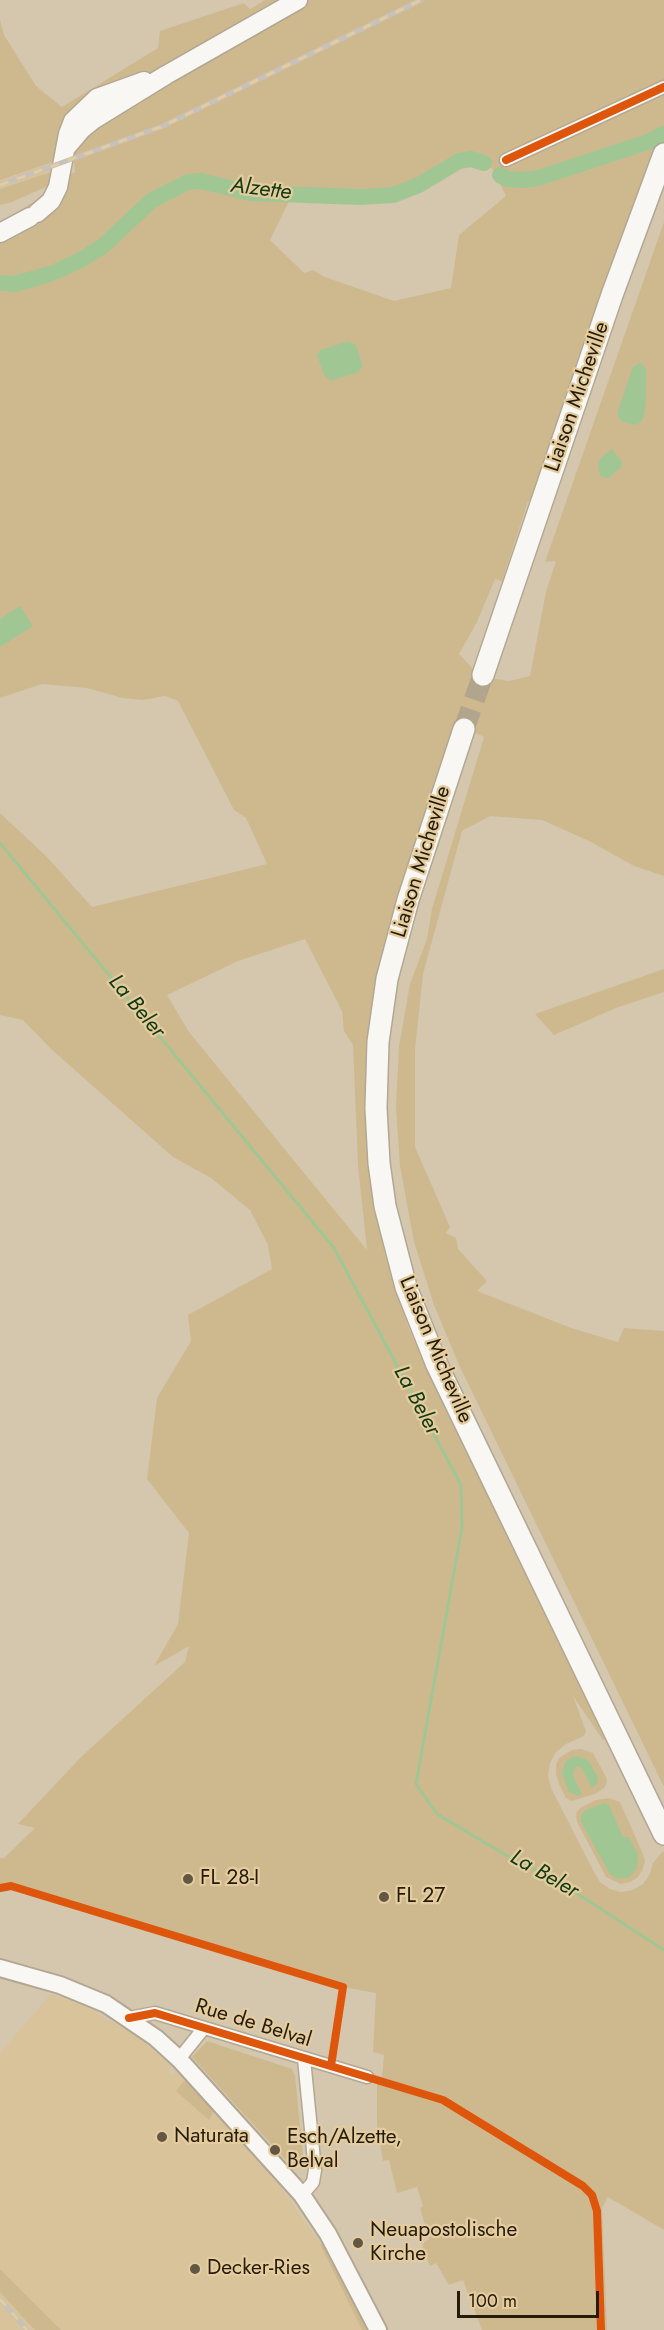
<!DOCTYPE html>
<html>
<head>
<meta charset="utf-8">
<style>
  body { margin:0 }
  #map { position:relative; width:664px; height:2330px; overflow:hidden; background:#d4c7ae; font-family:Jost,sans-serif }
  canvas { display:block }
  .scale { position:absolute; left:457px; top:2291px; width:142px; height:27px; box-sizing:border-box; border:3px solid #241b09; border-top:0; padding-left:8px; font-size:18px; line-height:21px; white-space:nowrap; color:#241b09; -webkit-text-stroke:4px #e4cc9e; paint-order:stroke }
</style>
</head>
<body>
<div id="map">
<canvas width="664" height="2330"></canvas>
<div class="scale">100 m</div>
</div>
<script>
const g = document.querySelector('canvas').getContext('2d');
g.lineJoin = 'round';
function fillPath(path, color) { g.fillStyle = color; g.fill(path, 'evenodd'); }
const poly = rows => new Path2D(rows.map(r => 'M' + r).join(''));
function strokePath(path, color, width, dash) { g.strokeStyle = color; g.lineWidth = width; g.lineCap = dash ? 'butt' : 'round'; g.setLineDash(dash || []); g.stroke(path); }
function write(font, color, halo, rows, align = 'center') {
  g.font = font + ' Jost,sans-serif'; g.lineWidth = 4.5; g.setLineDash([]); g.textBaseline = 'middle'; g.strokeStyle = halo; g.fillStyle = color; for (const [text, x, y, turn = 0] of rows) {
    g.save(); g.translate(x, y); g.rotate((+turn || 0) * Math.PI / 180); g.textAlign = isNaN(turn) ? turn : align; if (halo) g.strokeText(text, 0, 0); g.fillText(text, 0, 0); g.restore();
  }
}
fillPath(poly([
  [55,160,54,171,0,189,0,180],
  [51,1994,96,2011,95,2013,138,2037,172,2067,168,2071,173,2075,178,2070,188,2080,183,2082,176,2091,212,2116,214,2110,276,2181,320,2243,362,2330,61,2330,0,2269,0,2053],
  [0,2292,29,2324,35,2330,0,2330]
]), '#d8c39a');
fillPath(poly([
  [265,0,664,0,664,130,645,172,602,291,532,502,528,501,502,581,495,579,477,622,459,654,473,669,490,678,509,681,530,676,546,592,556,561,545,562,664,222,664,876,634,866,589,841,542,820,490,816,462,831,423,974,415,1049,415,1147,450,1227,446,1233,456,1238,458,1249,487,1281,477,1291,571,1328,618,1342,624,1328,664,1331,664,1787,459,1365,434,1305,414,1242,400,1166,396,1107,399,1046,410,984,427,939,432,909,484,737,472,731,453,728,400,897,378,977,386,1250,384,1251,392,1278,409,1329,427,1369,607,1738,603,1740,573,1696,586,1731,584,1736,566,1744,556,1752,550,1763,548,1775,551,1788,594,1872,600,1882,610,1889,621,1892,633,1890,643,1884,650,1874,653,1863,663,1851,664,1853,664,2230,608,2197,602,2208,607,2330,482,2330,463,2280,449,2285,436,2263,430,2266,423,2249,423,2243,429,2239,420,2208,423,2206,417,2187,397,2193,389,2160,383,2161,377,2125,377,2084,366,2080,367,2073,382,2077,384,2055,373,2052,376,1993,343,1987,11,1886,0,1888,0,1858,4,1858,35,1828,18,1824,81,1757,185,1662,189,1646,154,1666,178,1624,189,1533,147,1479,157,1398,191,1341,188,1315,272,1269,268,1245,250,1210,211,1178,173,1157,51,1049,23,1020,0,1015,0,813,47,857,92,907,267,864,246,818,234,810,178,701,165,696,143,700,123,698,87,688,42,684,0,698,0,222,42,197,50,185,12,202,0,205,0,189,54,171,51,184,75,172,73,155,0,180,0,20,4,35,36,86,62,107,158,48,160,31,244,3,250,9],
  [471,159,484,163,500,175,497,178,506,196,459,235,451,288,394,301,325,277,313,270,304,273,270,240,292,195,361,197,393,195,419,185,458,161],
  [305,939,342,1011,344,1031,353,1045,358,1166,367,1250,189,1032,167,995,238,961],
  [664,969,664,992,616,1008,554,1035,535,1014],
  [581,1749,593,1753,606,1777,607,1782,604,1788,595,1794,572,1801,566,1798,559,1784,556,1774,556,1765,559,1758,572,1750],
  [609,1798,620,1802,643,1854,645,1862,642,1871,637,1878,630,1882,621,1884,606,1877,577,1822,576,1813,580,1808,596,1800],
  [207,2041,292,2069,295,2076,304,2165,297,2165,284,2158,192,2057],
  [188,2080,214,2110,209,2120,176,2091,183,2082],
  [320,2244,324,2244,373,2330,362,2330],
  [0,2269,61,2330,35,2330,29,2324,0,2292]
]), '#ceb98f');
fillPath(poly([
  [349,341,356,345,363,366,358,372,334,380,330,380,324,375,317,355,320,350],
  [639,363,642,364,646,369,646,399,644,416,641,422,635,425,623,422,618,417,618,410,633,367],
  [612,449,622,462,621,467,609,478,602,477,599,473,598,463,601,458],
  [20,606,33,626,0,647,0,619],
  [574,1756,587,1759,598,1777,597,1783,592,1788,582,1769,579,1767,575,1767,573,1775,581,1793,579,1796,569,1792,562,1774,565,1762],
  [604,1803,609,1805,623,1837,629,1837,638,1855,637,1868,628,1878,615,1878,610,1874,581,1822,581,1816,584,1811]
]), '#a0c694');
strokePath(poly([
  [0,843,334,1248,461,1485,462,1527,416,1784,437,1814,504,1854,561,1883,664,1950]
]), '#a0c694', 3);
strokePath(poly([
  [500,175,507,179,523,180,538,178,645,143,664,134],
  [57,271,81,260,103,246,151,201,188,182,201,181,250,193,361,197,393,195,419,185,459,161,471,159,484,163],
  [0,283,15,284,50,274]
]), '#a0c694', 16);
strokePath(poly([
  [464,729,483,675]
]), '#b1a58d', 21, [21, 10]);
const street = poly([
  [506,160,664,87],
  [129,2018,155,2013,367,2077],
  [179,2059,204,2028],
  [302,2195,313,2182,315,2170,304,2059]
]);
const secondary = poly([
  [0,1968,60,1985,106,2004,156,2038,179,2059,302,2195,328,2234,378,2330]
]);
const primary = poly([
  [65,149,82,129,93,120,166,75,298,0],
  [37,213,51,201,58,187,68,134,73,121,97,98,144,81],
  [0,233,30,217]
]);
const highway = poly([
  [483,675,612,295,664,154],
  [464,729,408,900,387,979,378,1042,376,1108,379,1163,385,1206,406,1287,437,1365,664,1834]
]);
strokePath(street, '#b2a793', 15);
strokePath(secondary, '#b2a793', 20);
strokePath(primary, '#b2a793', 21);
strokePath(highway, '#b2a793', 24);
strokePath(street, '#f9f7f3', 12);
strokePath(secondary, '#f9f7f3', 16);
strokePath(primary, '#f9f7f3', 18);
strokePath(highway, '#f9f7f3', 21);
const rail = poly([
  [0,185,163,126,421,0],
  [0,2299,27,2330]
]);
strokePath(rail, '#c6c2bb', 5);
strokePath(rail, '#e4cc9e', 3, [9]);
strokePath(poly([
  [506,160,664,87],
  [0,1888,11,1886,343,1987,331,2066],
  [129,2018,155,2013,443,2100,583,2186,592,2195,597,2211,601,2330]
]), '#de560c', 8);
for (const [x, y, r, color] of [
  [188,1879,6,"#625743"],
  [384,1897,6,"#625743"],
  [162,2137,6,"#625743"],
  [275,2150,6,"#625743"],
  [358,2243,6,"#625743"],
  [195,2269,6,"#625743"]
]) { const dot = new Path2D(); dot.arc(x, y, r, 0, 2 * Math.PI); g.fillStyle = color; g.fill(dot); strokePath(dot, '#e4cc9e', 2); }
write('21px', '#241b09', '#e4cc9e', [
  ["Liaison Micheville",578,397,-71],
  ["Liaison Micheville",422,862,-73],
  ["Liaison Micheville",435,1350,67],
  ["Rue de Belval",253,2024,17]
]);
write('21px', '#241b09', '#e4cc9e', [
  ["FL 28-I",200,1879],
  ["FL 27",396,1897],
  ["Naturata",174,2137],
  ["Esch/Alzette,",287,2138],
  ["Belval",287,2162],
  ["Neuapostolische",370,2231],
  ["Kirche",370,2255],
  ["Decker-Ries",207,2269]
], 'left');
write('italic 22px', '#103a12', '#e4cc9e', [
  ["Alzette",261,190,7],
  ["La Beler",136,1007,50],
  ["La Beler",416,1401,62],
  ["La Beler",544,1875,30]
]);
</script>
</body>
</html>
